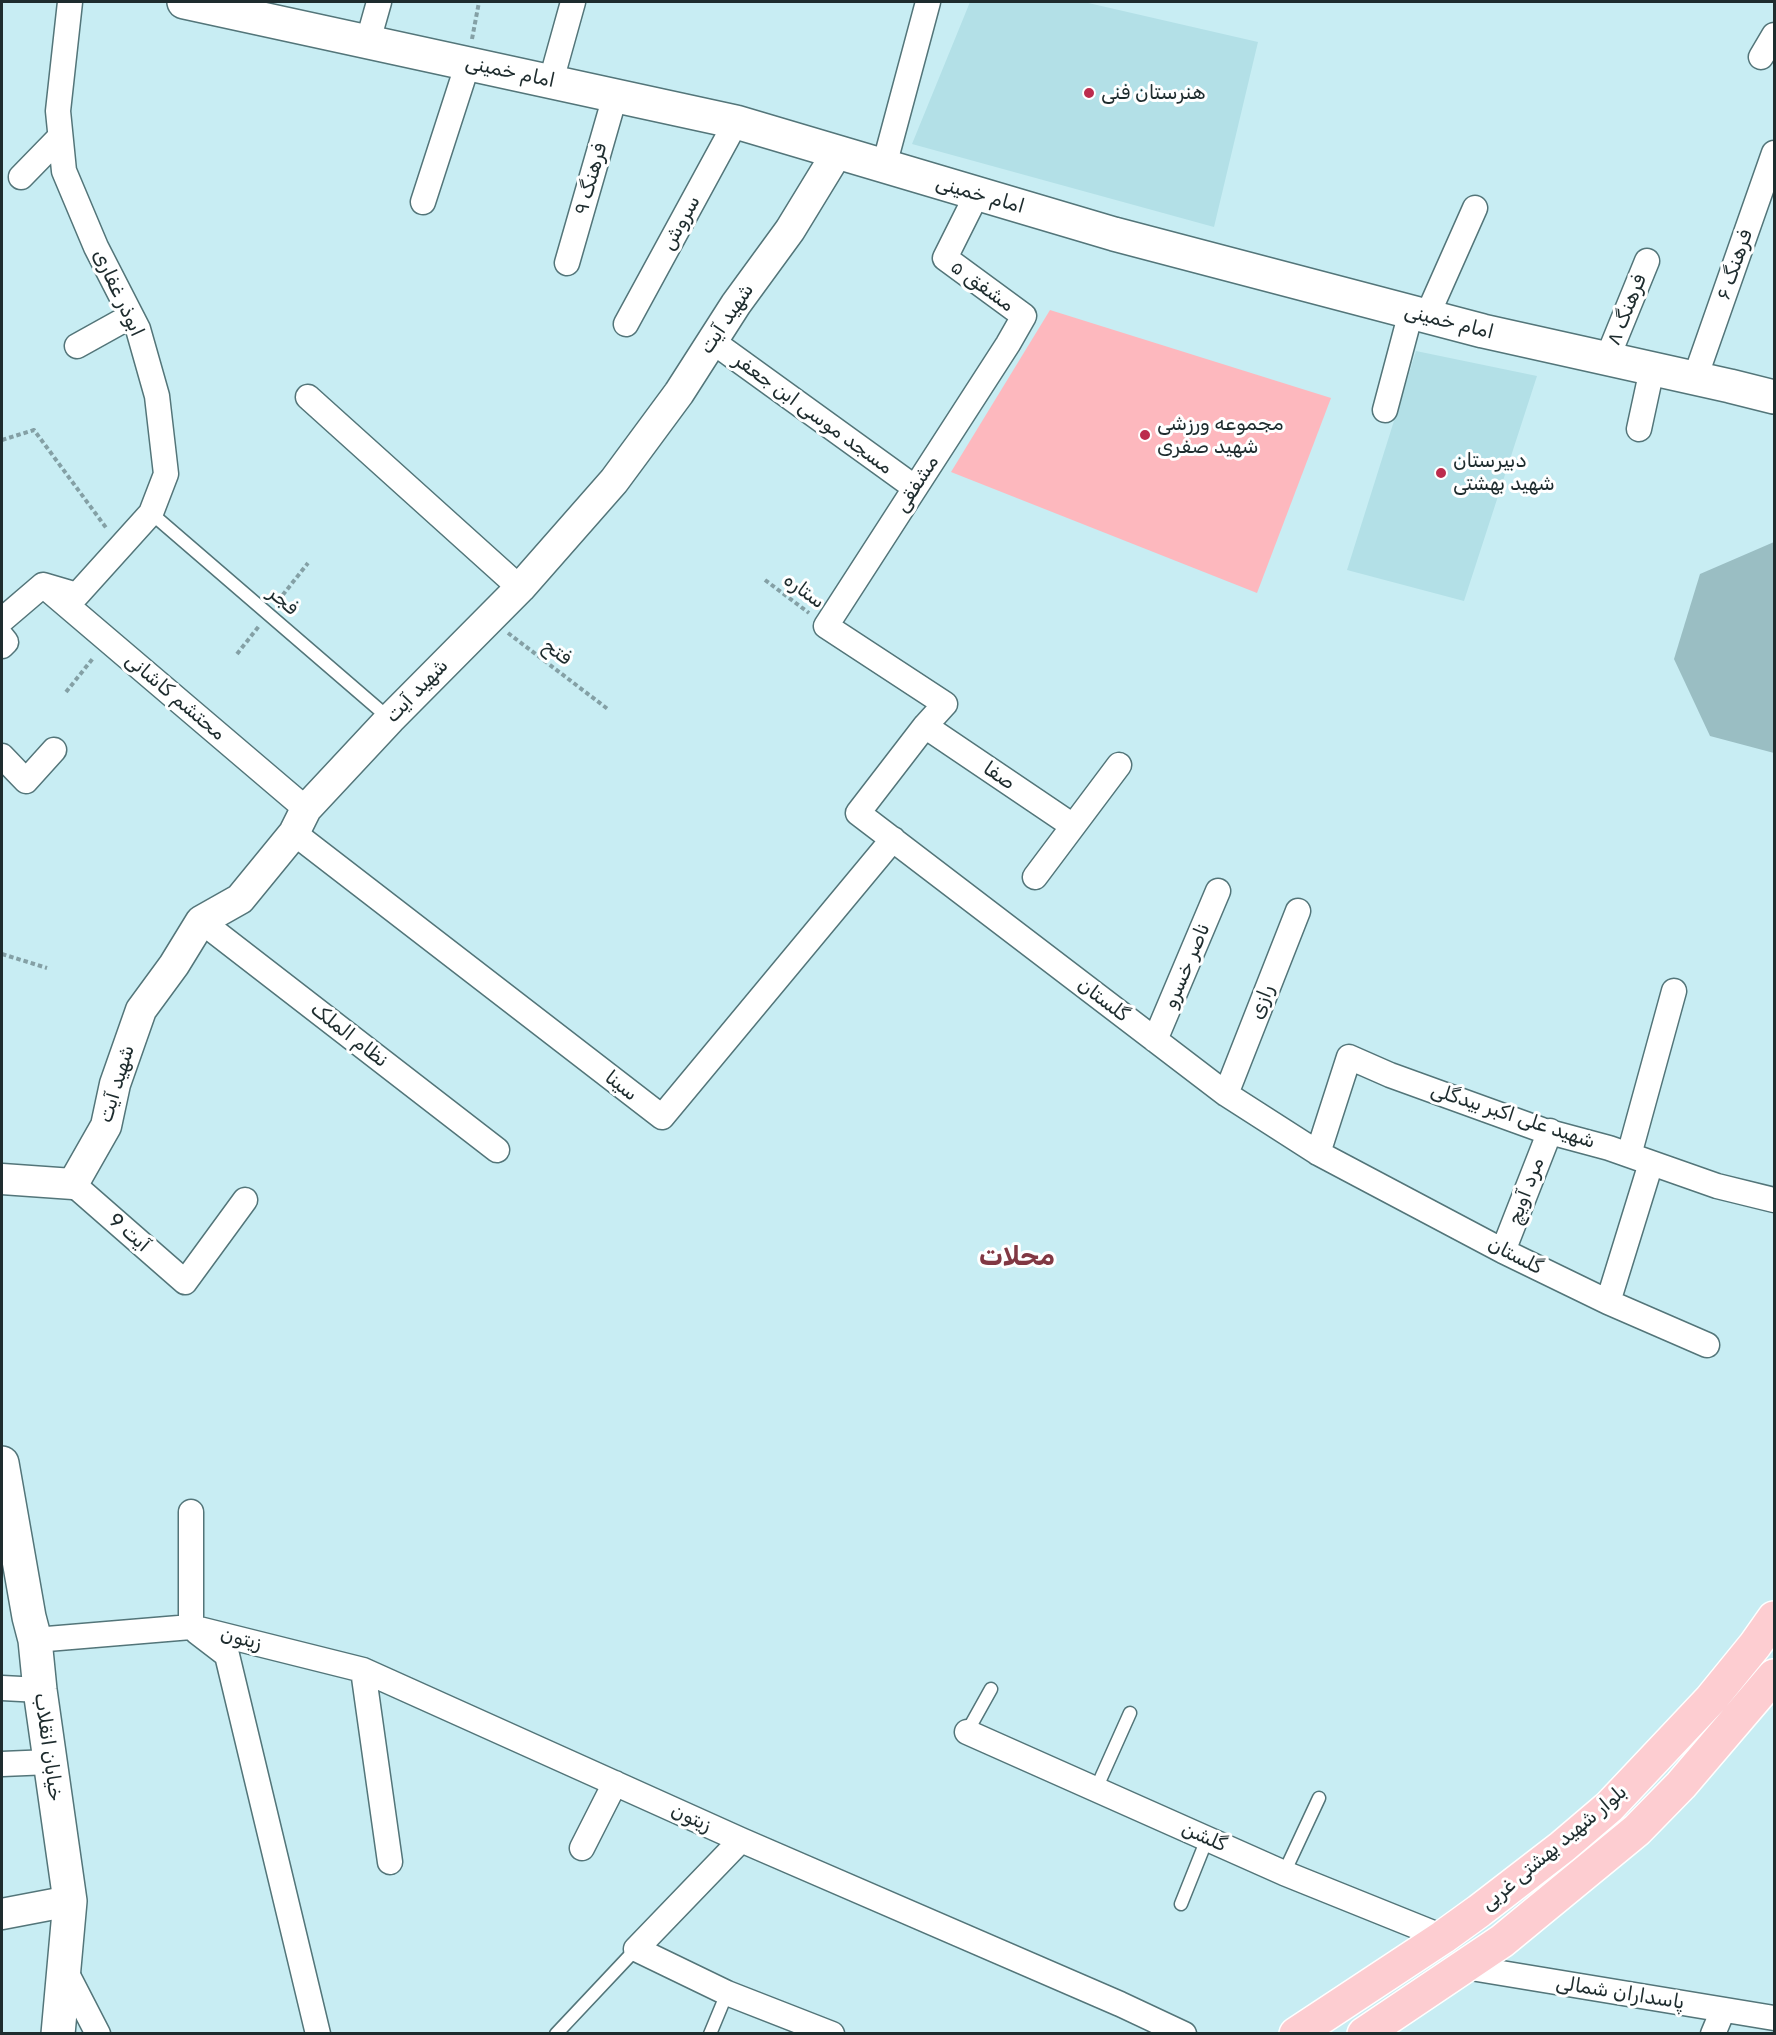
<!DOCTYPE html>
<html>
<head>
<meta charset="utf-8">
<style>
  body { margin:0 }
  #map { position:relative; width:1776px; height:2035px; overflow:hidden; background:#c8edf3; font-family:Rubik,sans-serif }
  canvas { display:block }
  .frame { position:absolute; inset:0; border:3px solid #1e2c2e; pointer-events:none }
</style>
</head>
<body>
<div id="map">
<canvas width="1776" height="2035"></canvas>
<div class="frame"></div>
</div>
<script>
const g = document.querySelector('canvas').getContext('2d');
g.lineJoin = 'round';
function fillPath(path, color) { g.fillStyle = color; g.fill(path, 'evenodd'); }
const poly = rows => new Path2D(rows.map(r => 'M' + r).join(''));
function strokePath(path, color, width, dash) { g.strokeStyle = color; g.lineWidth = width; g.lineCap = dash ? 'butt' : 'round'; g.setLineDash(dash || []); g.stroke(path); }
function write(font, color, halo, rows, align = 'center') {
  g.font = font + ' Rubik,Cairo,sans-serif'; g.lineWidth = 6; g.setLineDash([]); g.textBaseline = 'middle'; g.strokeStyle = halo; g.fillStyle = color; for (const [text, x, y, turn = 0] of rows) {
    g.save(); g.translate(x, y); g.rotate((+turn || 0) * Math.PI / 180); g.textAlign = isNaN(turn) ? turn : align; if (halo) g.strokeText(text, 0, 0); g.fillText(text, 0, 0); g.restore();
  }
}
fillPath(poly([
  [970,2,1084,2,1258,42,1214,227,912,144],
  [1416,351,1537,376,1464,601,1347,570]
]), '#b3e0e7');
fillPath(poly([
  [1050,310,1331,398,1257,593,951,472]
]), '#fdb8be');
fillPath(poly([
  [1774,542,1774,753,1710,736,1674,659,1700,574]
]), '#9abec3');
const service = poly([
  [151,513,390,719],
  [967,1732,991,1689],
  [1096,1789,1130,1713],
  [1284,1873,1319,1798],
  [1181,1904,1207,1839],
  [556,2034,636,1949],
  [710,2034,727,1993]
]);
const minor = poly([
  [368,41,379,2],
  [1761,57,1774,35],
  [551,81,573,2],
  [884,166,928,2],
  [21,177,60,137],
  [977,194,945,258,1024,316,1008,344,826,626,945,704,925,726,858,813,1226,1094,1318,1153,1503,1251,1608,1302,1707,1345],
  [423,202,468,63],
  [567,263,615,96],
  [1427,316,1475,208],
  [626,324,736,122],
  [712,341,914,487],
  [77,346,131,316],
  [1607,359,1647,261],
  [1695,378,1774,153],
  [308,397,520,588],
  [1385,410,1411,312],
  [1639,429,1652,369],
  [43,585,77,595,151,513,166,474,157,396,138,329,96,247,64,171,58,111,70,2],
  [50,591,306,809],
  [2,620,43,585],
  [2,637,6,642,2,646],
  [925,726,1073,826],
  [2,756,26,781,54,750],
  [294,833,662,1117,893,839],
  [1035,877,1119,765],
  [201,921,497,1150],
  [1155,1040,1218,891],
  [1226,1094,1298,911],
  [1318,1153,1349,1057,1390,1075,1542,1130,1609,1148,1717,1186,1774,1200],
  [1629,1155,1674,991],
  [73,1184,185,1282,245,1200],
  [1503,1251,1550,1131],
  [1608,1302,1651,1163],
  [191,1627,191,1512],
  [197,1632,227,1655,318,2034],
  [35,1640,191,1627,363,1670,741,1840,1120,2004,1184,2034],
  [363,1670,390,1862],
  [2,1688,40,1690],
  [967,1732,1284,1873,1443,1937],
  [2,1764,50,1762],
  [741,1840,636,1949,727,1993,832,2034],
  [582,1848,615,1783],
  [1465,1967,1774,2018],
  [64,1968,98,2034],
  [1713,2034,1723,2010]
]);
const tertiary = poly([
  [2,1179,73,1184,106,1126,115,1084,141,1010,174,965,201,921,240,899,294,833,306,809,390,719,520,588,614,481,679,393,736,304,790,230,837,153],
  [2,1914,70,1901]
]);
const secondary = poly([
  [184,2,736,122,1114,234,1483,331,1730,386,1774,397],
  [2,1463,29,1617,35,1640,40,1690,70,1901,58,2034]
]);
const primary = poly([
  [1296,2034,1443,1937,1479,1911,1562,1847,1609,1807,1711,1699,1755,1645,1774,1618],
  [1364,2034,1502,1941,1637,1830,1681,1785,1774,1676]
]);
strokePath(service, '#537579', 15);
strokePath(minor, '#537579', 27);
strokePath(tertiary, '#537579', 33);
strokePath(secondary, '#537579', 36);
strokePath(primary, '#fff', 36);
strokePath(poly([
  [472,39,479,2],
  [2,440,34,430,107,529],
  [765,580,809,613],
  [278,601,308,563],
  [508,633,609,710],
  [237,654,259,626],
  [66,692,94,657],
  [2,954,47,968]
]), '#84a0a5', 4, [4.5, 3]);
strokePath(service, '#fff', 12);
strokePath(minor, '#fff', 24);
strokePath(tertiary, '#fff', 30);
strokePath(secondary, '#fff', 33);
strokePath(primary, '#fdcdd1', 33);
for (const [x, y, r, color] of [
  [1089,93,6,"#bc2c4d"],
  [1145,435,6,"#bc2c4d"],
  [1441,473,6,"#bc2c4d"]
]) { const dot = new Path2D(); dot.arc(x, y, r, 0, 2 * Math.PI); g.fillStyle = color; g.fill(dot); strokePath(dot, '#fff', 2); }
write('20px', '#1e2c2e', '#fff', [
  ["امام خمینی",510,72,12],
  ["فرهنگ ۹",591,179,-74],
  ["امام خمینی",980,195,16],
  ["سروش",681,223,-61],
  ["فرهنگ ۶",1735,265,-71],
  ["مشفق ۵",982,286,36],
  ["ابوذر غفاری",118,293,65],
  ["فرهنگ ۸",1627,310,-68],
  ["شهید آیت",727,319,-56],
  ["امام خمینی",1449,322,14],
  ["مسجد موسی ابن جعفر",813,414,36],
  ["مشفقی",917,484,-57],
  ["ستاره",804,591,36],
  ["فجر",283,601,41],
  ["فتح",557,652,37],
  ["شهید آیت",417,691,-46],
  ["محتشم کاشانی",175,697,40],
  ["صفا",999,776,34],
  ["ناصر خسرو",1187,966,-67],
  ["گلستان",1103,1000,37],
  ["رازی",1262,1002,-69],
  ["نظام الملک",349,1035,38],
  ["شهید آیت",117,1084,-73],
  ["سینا",621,1086,38],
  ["شهید علی اکبر بیدگلی",1513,1116,18],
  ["مرد آویچ",1526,1191,-69],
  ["آیت 9",129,1233,41],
  ["گلستان",1515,1256,27],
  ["زیتون",241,1639,14],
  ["خیابان انقلاب",48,1747,82],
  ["زیتون",691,1818,24],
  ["گلشن",1204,1837,24],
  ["بلوار شهید بهشتی غربی",1554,1848,-40],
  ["پاسداران شمالی",1620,1993,9]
]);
write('20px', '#1e2c2e', '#fff', [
  ["هنرستان فنی",1101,93],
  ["مجموعه ورزشی",1157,424],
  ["شهید صفری",1157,447],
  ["دبیرستان",1453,461],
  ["شهید بهشتی",1453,484]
], 'left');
write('bold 26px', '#813843', '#fff', [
  ["محلات",1017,1257]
]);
</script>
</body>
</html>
